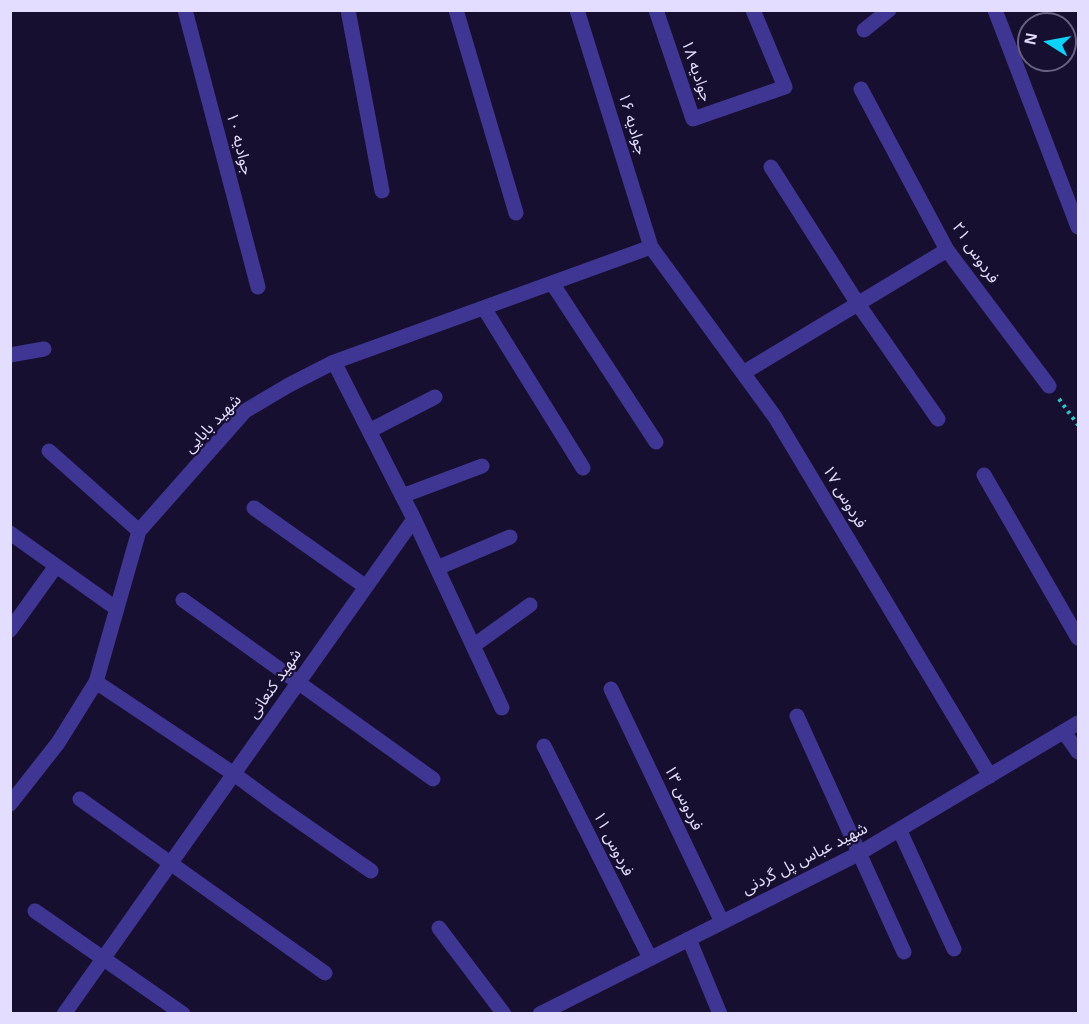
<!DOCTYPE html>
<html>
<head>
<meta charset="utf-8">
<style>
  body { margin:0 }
  #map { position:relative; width:1089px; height:1024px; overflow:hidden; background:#170f2f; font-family:Helvetica,sans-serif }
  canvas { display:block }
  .frame { position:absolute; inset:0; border:12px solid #e3ddff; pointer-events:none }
  .north { position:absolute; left:1017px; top:12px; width:60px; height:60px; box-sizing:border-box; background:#170f2f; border:2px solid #696182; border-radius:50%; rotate:281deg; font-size:16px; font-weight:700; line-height:24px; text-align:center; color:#e3ddff }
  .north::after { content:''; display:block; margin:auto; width:21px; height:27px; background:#09d4ff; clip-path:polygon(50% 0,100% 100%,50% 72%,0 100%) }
</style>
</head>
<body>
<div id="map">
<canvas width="1089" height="1024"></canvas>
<div class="frame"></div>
<div class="north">N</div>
</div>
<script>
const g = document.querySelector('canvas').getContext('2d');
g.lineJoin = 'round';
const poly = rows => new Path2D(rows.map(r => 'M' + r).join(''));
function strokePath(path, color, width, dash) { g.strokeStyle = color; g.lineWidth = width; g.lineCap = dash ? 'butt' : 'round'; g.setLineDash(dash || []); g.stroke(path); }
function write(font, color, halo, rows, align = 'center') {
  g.font = font + ' Helvetica,"Noto Sans Arabic",sans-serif'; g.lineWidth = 4.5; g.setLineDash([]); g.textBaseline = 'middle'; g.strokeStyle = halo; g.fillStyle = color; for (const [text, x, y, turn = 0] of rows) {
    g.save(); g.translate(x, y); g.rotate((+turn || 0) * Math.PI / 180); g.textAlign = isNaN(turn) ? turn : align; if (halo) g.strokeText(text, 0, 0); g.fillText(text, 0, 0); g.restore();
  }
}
strokePath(poly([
  [1059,399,1078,425]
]), '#23cbcd', 4, [3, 4.5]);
strokePath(poly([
  [185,10,258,287],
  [348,10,382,191],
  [456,10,516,213],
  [577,10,651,247,775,417,990,776],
  [656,10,693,119,785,87,753,10],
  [995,10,1078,227],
  [864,30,889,10],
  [861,89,947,250,1049,386],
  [771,167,858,304,938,419],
  [552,283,656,442],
  [484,308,583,468],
  [10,355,44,349],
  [334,362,414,519,502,708],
  [743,373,947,250],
  [369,431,435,397],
  [49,451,139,531],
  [984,475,1078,638],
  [402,496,482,466],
  [254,508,366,587],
  [10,533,117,609],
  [437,568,510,537],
  [183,600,433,779],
  [10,630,56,566],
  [473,646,530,605],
  [96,682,234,774,276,805,371,871],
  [611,689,722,922],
  [797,716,904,952],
  [1064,732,1078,752],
  [544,746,650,958],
  [80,799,325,973],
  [10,804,58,743,96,682,139,531,245,411,289,385,334,362,651,247],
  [900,831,954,949],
  [35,911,183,1014],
  [439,928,504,1014],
  [689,939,720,1014],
  [64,1014,414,519]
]), '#3f3593', 15);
strokePath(poly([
  [540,1014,858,854,1078,723]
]), '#3f3593', 15);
write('16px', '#e3ddff', '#170f2f', [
  ["جوادیه ۱۸",696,71,71],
  ["جوادیه ۱۶",632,124,73],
  ["جوادیه ۱۰",239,144,75],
  ["فردوس ۲۱",975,253,56],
  ["شهید بابایی",213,424,-46],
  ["فردوس ۱۷",844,497,59],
  ["شهید کنعانی",275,684,-55],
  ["فردوس ۱۳",683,798,65],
  ["فردوس ۱۱",613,844,63],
  ["شهید عباس پل گردنی",805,859,-27]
]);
</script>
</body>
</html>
